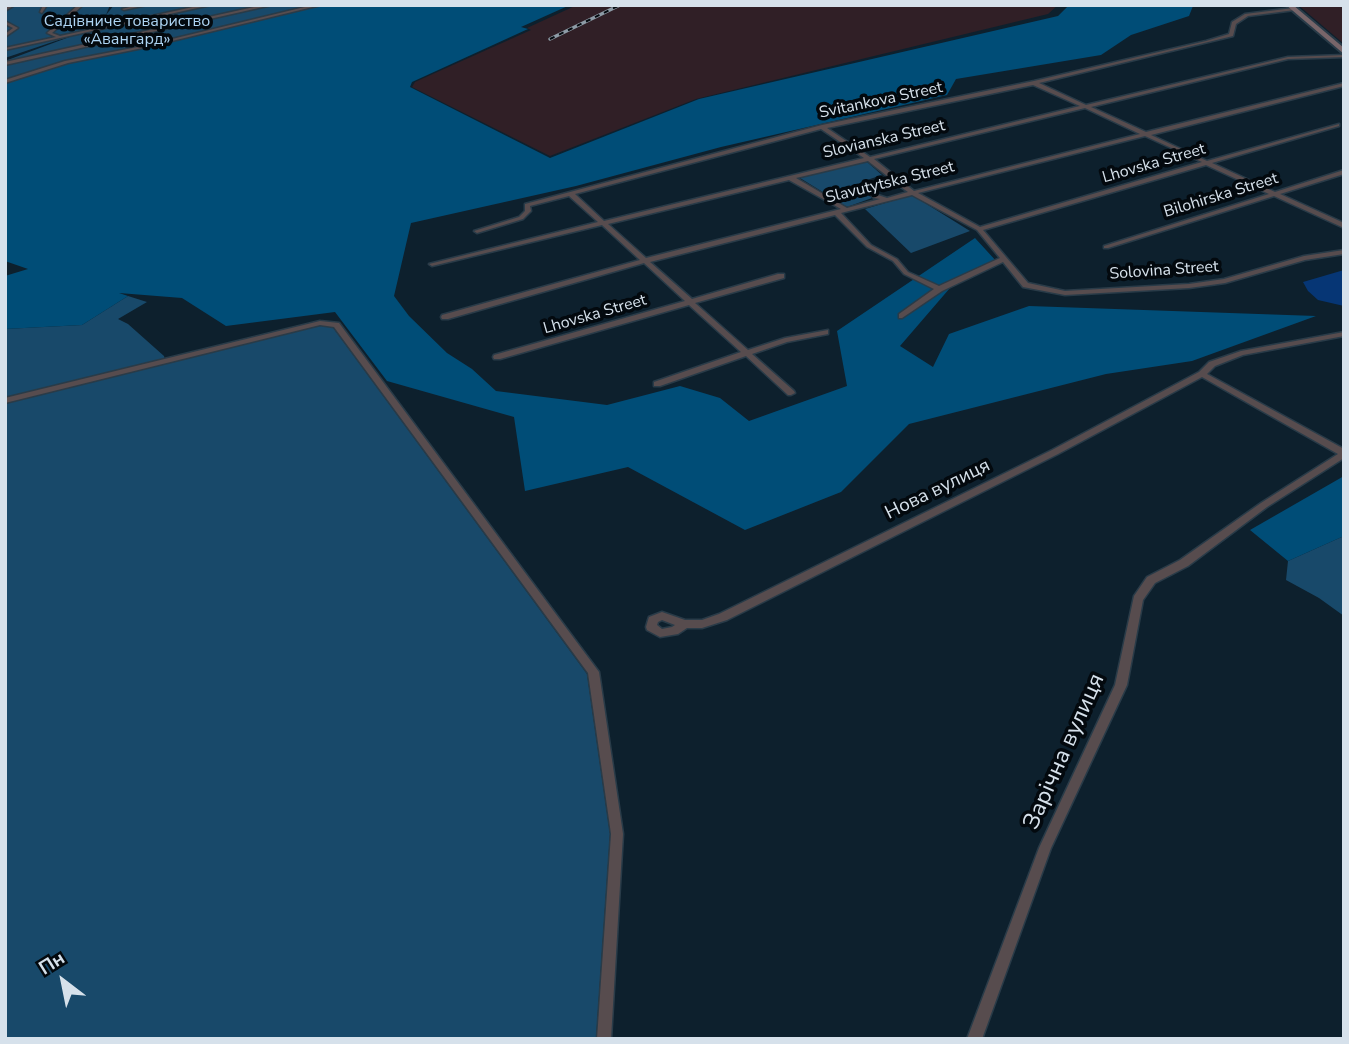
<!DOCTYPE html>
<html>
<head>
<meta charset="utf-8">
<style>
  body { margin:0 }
  #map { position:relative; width:1349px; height:1044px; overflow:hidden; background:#0d202d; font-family:"Nunito Sans",sans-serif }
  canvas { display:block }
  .frame { position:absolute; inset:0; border:7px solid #d6e1eb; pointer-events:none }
  .north { position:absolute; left:28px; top:946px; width:70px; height:70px; -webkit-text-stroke:5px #03090e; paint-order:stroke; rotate:328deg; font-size:19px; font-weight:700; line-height:28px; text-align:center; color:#d6e1eb }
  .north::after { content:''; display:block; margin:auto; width:24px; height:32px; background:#d6e1eb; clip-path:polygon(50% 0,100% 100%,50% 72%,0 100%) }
</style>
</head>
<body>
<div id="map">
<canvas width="1349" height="1044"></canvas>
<div class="frame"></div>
<div class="north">Пн</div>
</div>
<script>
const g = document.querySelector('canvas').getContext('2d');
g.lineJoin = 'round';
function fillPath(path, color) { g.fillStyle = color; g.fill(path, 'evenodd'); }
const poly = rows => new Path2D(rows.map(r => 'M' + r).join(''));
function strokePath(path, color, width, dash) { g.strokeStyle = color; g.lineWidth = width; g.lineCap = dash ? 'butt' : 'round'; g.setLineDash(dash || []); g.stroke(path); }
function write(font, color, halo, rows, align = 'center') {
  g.font = font + ' "Nunito Sans",sans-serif'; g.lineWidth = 7; g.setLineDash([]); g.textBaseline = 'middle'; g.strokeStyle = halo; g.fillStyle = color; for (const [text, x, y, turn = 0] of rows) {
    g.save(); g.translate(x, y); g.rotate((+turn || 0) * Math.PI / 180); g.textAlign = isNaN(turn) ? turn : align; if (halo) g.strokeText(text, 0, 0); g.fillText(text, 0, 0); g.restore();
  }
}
fillPath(poly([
  [577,5,1058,5,1048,14,696,99,550,156,412,87,415,82,531,30,527,28],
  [1298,5,1344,5,1344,44]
]), '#301f26');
fillPath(poly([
  [5,5,110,5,106,15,114,5,331,5,5,90,5,61,88,30,5,58],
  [866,161,882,175,861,182,857,187,872,198,847,207,800,178],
  [912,195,970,231,911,253,865,209],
  [128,296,147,302,118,319,128,324,164,356,165,360,5,400,5,329,82,325],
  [318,324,332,326,587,674,610,834,596,1039,5,1039,5,402],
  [1344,536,1344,616,1319,598,1286,580,1288,561]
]), '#18496a');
fillPath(poly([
  [321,5,570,5,521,27,528,29,412,82,410,87,550,158,699,99,1058,16,1069,5,1193,6,1189,16,1131,35,1101,55,956,79,947,95,721,147,576,186,411,223,394,296,409,316,447,353,472,369,496,391,607,405,680,386,720,398,749,421,847,386,837,331,975,238,997,262,995,267,956,281,900,346,933,367,949,334,1029,306,1316,316,1192,361,1106,374,909,424,841,492,745,530,628,467,525,491,514,417,387,381,335,312,226,326,182,298,119,293,128,296,82,325,5,329,5,276,28,269,5,261,5,83,76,59,133,49,288,10],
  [1344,476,1344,536,1288,561,1250,530]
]), '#004d77');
fillPath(poly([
  [1344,270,1344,306,1318,300,1308,291,1303,282]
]), '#063675');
const minor = poly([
  [10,5,15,5,5,11,5,8,10,5],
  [43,5,47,5,42,13,40,12,43,5],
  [78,5,83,5,52,33,60,36,202,5,211,5,5,50,5,48,56,37,47,33,78,5],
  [137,5,147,5,124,10,122,9,137,5],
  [263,5,272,5,5,65,5,62,263,5],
  [313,5,321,5,143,48,68,63,5,83,5,80,65,61,143,46,313,5],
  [1293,8,1295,10,1248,16,1236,24,1233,36,1039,83,1086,105,1288,57,1344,55,1344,57,1288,59,1091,107,1146,132,1344,83,1344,86,1151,135,1207,161,1339,124,1339,126,1212,163,1275,192,1344,170,1344,174,1280,194,1344,223,1344,228,1274,196,1108,248,1104,248,1104,246,1269,194,1206,165,983,230,1028,283,1065,291,1189,284,1224,279,1304,256,1344,250,1344,254,1305,260,1225,283,1189,288,1065,295,1023,287,1003,262,942,291,902,318,899,318,899,314,934,289,904,274,893,261,867,247,835,215,650,262,692,299,778,274,784,274,784,278,695,303,748,350,785,338,828,330,828,334,787,342,752,354,794,391,795,393,791,395,788,395,746,356,660,386,654,386,654,382,741,352,689,305,500,359,494,359,493,357,494,355,685,301,644,263,448,319,442,319,441,317,442,315,640,260,602,225,432,266,429,264,598,222,569,196,530,206,531,211,523,219,477,233,474,231,519,217,525,211,525,204,822,125,1034,81,1206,41,1229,34,1232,22,1245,14,1293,8],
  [1033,85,1080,106,870,157,827,128,1033,85],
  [1085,108,1140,134,914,191,874,159,1085,108],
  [821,129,864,158,604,221,575,194,821,129],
  [1145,136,1202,162,980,227,918,193,1145,136],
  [868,161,891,179,876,181,863,187,874,198,880,199,847,208,796,178,868,161],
  [789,180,841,209,646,258,608,224,789,180],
  [895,183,908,192,887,198,878,195,870,188,879,184,895,183],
  [912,195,977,230,1000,258,939,286,908,272,897,259,871,245,841,213,912,195],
  [5,21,18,28,5,37,5,34,13,28,5,24,5,21],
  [320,321,339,323,599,672,623,834,611,1039,597,1039,611,834,588,673,334,327,320,325,5,403,5,398,320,321],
  [1344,332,1344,336,1243,355,1215,366,1207,374,1344,449,1344,458,1267,507,1188,566,1155,583,1143,600,1127,685,1051,848,982,1039,967,1039,1039,848,1115,685,1134,596,1147,577,1180,560,1261,503,1338,454,1202,377,1058,454,727,620,702,628,687,628,678,634,660,637,647,630,646,627,648,620,649,617,662,612,685,620,702,620,719,614,1052,450,1199,372,1209,362,1241,351,1344,332],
  [662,620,675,625,672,627,662,629,657,625,658,622,662,620]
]);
const secondary = poly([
  [1286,5,1293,5,1344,48,1344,54,1286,5]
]);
strokePath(minor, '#293b48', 3);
strokePath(secondary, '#293b48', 4);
fillPath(minor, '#574c4e');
fillPath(secondary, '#786569');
const rail = poly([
  [550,39,620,5]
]);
strokePath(rail, '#8d9ba6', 3.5);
strokePath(rail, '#03090e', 2, [5]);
write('16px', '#aed5f4', '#03090e', [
  ["Садівниче товариство",127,22],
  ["«Авангард»",127,40]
]);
write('16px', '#d6e1eb', '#03090e', [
  ["Svitankova Street",881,101,-12],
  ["Slovianska Street",884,140,-13],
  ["Lhovska Street",1154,164,-16],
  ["Slavutytska Street",890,183,-14],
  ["Bilohirska Street",1221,196,-17],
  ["Solovina Street",1164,271,-4],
  ["Lhovska Street",595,315,-16]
]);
write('19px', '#d6e1eb', '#03090e', [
  ["Нова вулиця",938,490,-26]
]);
write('23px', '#d6e1eb', '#03090e', [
  ["Зарічна вулиця",1065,752,-66]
]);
</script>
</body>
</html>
